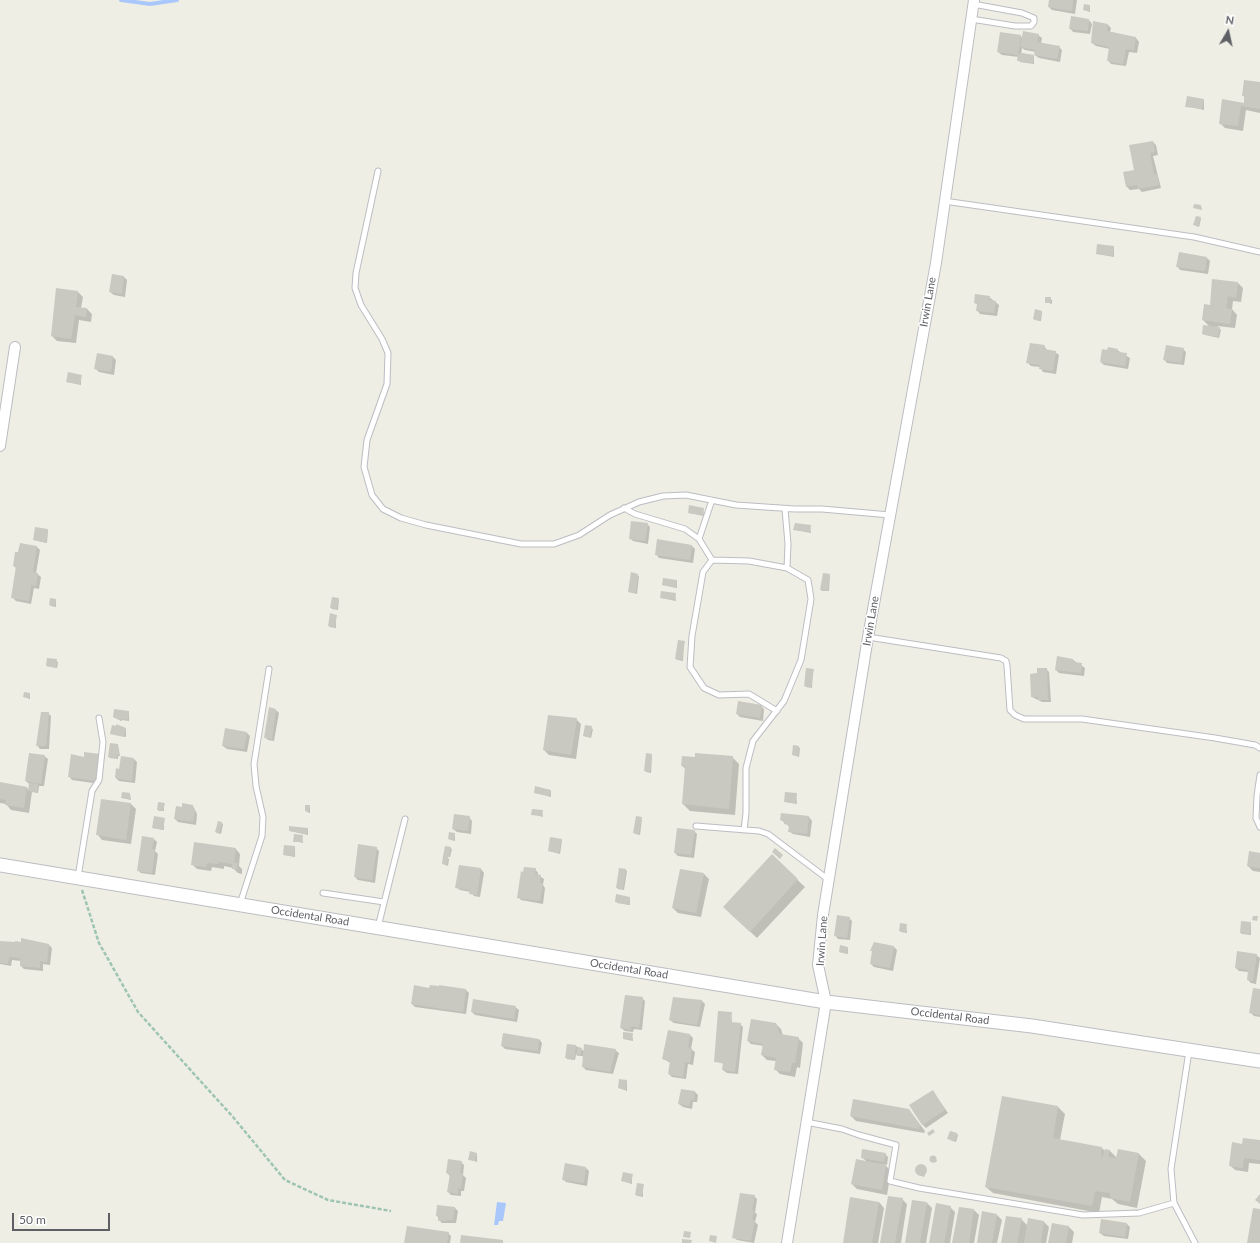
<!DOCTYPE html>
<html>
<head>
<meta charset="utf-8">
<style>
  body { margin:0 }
  #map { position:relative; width:1260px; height:1243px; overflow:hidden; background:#efeee5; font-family:Lato,sans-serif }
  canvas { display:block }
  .north { position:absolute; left:1208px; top:12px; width:40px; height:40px; -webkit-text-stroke:3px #fff; paint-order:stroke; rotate:9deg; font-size:11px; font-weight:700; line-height:16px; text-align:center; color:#5d5f65 }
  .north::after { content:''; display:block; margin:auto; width:14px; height:18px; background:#5d5f65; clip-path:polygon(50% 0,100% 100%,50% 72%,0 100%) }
  .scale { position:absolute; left:12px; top:1213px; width:98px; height:18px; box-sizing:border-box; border:2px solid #5d5f65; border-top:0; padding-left:5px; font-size:12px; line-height:14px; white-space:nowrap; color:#5d5f65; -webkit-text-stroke:3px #fff; paint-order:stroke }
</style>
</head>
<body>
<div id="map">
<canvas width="1260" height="1243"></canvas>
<div class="north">N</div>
<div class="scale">50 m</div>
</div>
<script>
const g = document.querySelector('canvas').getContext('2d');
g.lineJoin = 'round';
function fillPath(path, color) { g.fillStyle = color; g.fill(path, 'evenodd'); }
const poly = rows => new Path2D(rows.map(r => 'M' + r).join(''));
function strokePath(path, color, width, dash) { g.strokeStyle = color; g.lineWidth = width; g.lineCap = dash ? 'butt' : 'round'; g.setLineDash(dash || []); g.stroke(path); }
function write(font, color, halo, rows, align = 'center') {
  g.font = font + ' Lato,sans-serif'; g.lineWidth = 3; g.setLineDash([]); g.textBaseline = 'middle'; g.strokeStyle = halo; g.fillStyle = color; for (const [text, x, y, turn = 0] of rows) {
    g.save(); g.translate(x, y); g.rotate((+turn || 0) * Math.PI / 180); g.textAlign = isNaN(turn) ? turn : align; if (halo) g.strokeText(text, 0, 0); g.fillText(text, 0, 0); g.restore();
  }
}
fillPath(poly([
  [497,1202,506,1203,503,1221,499,1221,498,1225,494,1225]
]), '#a9c7fb');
fillPath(poly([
  [1050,0,1077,0,1075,14,1052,10,1049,7],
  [1090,6,1090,12,1084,10],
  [1072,18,1089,20,1092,24,1090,34,1073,32,1070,28],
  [1094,22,1108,25,1111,28,1110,32,1136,38,1139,42,1137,53,1129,52,1126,66,1111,64,1108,60,1110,49,1096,46,1092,43],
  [1038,35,1042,38,1041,44,1059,47,1062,50,1060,62,1039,58,1035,55,1036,52,1025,50,1022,48,1021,55,1034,56,1034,64,1020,62,1019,57,1002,55,998,52,1020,36,1023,38],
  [1260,83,1260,113,1246,110,1243,131,1225,128,1220,123,1223,101,1244,104,1245,98,1243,95],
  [1204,100,1204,110,1186,106],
  [1153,142,1156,145,1158,155,1153,156,1161,188,1142,192,1139,189,1130,190,1127,187,1124,173,1135,171],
  [1201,206,1202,210,1194,208],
  [1200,218,1201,219,1199,227,1196,226,1195,225],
  [1114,247,1114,257,1097,254],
  [1207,258,1210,261,1208,274,1180,270,1177,266],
  [113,275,124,277,127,280,125,297,114,295,110,292],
  [1238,283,1243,288,1241,302,1233,301,1232,309,1237,315,1235,328,1217,326,1221,330,1219,338,1205,335,1203,334,1210,327,1203,320,1210,306],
  [78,292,83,297,81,308,87,309,92,314,91,322,79,320,76,343,57,341,52,336],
  [989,297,999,305,997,316,980,314,977,310,978,305,975,303],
  [1046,298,1052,300,1052,304,1046,302],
  [1042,312,1041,321,1035,320,1034,319],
  [1044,346,1047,350,1055,352,1059,355,1056,374,1043,372,1040,367,1031,366,1028,363],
  [1183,349,1186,352,1184,365,1167,363,1164,359],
  [1117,350,1130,358,1128,369,1104,365,1101,362,1108,351],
  [98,354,113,357,116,360,114,375,99,372,96,369],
  [81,376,81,385,67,382],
  [703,509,704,516,689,513],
  [647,524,650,527,648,544,633,541,630,538],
  [810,526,811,533,795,530],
  [48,530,47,543,34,540],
  [658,541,692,546,695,549,693,563,659,558,656,554],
  [36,546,40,550,36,573,41,577,39,589,34,588,31,604,16,601,13,598,17,569,14,566],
  [632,574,639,576,637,594,629,592],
  [830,575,829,591,822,591,821,589],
  [677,581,677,588,663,585],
  [675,594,676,601,661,598],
  [56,599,56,607,51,606,50,605],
  [339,599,338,610,332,609,331,607],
  [336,615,336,628,330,627,329,626],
  [684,642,683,661,678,660,676,659],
  [48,659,58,662,57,668,47,666],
  [1073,660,1085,668,1084,676,1059,673,1056,670],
  [1046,669,1049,672,1051,702,1042,702,1032,697,1038,674],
  [813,670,812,688,806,687,805,685],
  [30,694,30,699,24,697],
  [761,706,764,709,763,721,740,717,737,714],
  [276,710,279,713,274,741,268,740,265,737],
  [129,712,129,721,122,720,122,721,114,717],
  [48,713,51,716,49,749,40,749,37,745],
  [576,719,581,724,576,759,549,755,544,750],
  [586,726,593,729,591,738,584,736],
  [126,729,126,737,111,733],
  [246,732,250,736,247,752,227,749,223,746],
  [118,745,120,756,118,756,118,759,110,758,109,757],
  [794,746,800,748,799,757,793,755],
  [72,755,100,784,72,780,69,776],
  [652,755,651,773,646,772,645,770],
  [44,756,48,759,44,786,39,786,38,793,32,792,29,813,11,810,6,804,0,803,0,783,27,788,29,790,29,784,26,781],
  [732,757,739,764,735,815,690,811,683,804,686,769,682,766,696,758],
  [134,759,137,762,135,783,119,781,116,778,120,770],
  [551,791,551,797,535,793],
  [130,794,131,800,122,798],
  [796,794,797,804,785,802],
  [131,804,136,809,131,844,102,840,97,834],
  [164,804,164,811,159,811,158,809],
  [193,806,197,814,196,825,178,822,175,819],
  [310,806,310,813,307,812,306,811],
  [542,811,543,817,532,814],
  [469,817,472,821,471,834,457,832,453,829],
  [809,817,812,821,810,837,793,834,789,831,790,827,781,820],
  [642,818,640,835,636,834,634,833],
  [164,819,164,830,153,828],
  [222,823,223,824,221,834,216,832],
  [308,829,308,835,290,831],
  [694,831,697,834,694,858,678,856,675,853],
  [455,834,455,841,451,840,449,839],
  [302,836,303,843,294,841],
  [154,839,157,842,155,851,158,854,155,875,141,873,138,870],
  [561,840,562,841,560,854,549,851],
  [295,847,295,857,284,855],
  [446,847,452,849,450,857,446,857,449,859,448,866,443,864],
  [235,848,240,854,239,866,242,869,242,874,238,873,233,868,224,866,224,869,212,867,211,871,197,869,192,864],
  [376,848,379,851,375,883,358,880,355,877],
  [1260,854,1260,872,1253,871,1248,866],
  [772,856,805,887,757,938,731,914],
  [481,869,484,873,480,897,474,896,471,892,460,890,456,887],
  [535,869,538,873,538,875,544,879,543,885,545,888,543,904,521,900,518,897],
  [625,870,627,871,624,890,618,889,617,888],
  [704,874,709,879,701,917,678,913,673,908],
  [617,895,630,898,630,905,617,903],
  [849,918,852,921,850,940,838,939,835,935],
  [1251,923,1251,935,1242,934,1241,933],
  [906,925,907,933,901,932,900,931],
  [874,943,894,947,897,950,893,971,874,967,871,964,873,952,871,950],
  [49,945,52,948,50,965,43,964,43,971,24,969,21,966,21,961,12,960,11,966,0,964,0,947],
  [848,948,848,954,840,952],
  [1256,955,1260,958,1256,984,1251,983,1248,980,1249,972,1239,971,1236,968],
  [440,986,466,990,469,993,466,1014,415,1007,412,1004,430,989,440,988],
  [1260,990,1260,1017,1254,1016,1251,1013],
  [642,998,645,1001,642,1030,634,1029,633,1032,625,1031,621,1028],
  [674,998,702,1001,705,1004,700,1027,674,1023,670,1020],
  [515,1007,519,1010,517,1022,475,1015,472,1012],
  [719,1012,731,1013,732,1023,740,1024,743,1027,738,1074,727,1073,723,1070,724,1064,715,1061],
  [776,1024,781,1029,783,1036,798,1038,803,1043,800,1068,797,1067,795,1077,780,1074,775,1069,776,1061,767,1060,762,1055,764,1046,751,1044,748,1041],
  [632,1034,633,1041,624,1039],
  [690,1035,693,1038,691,1049,695,1052,693,1065,688,1064,686,1079,672,1077,669,1074,671,1063,663,1059],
  [539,1039,542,1043,540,1054,505,1049,502,1046],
  [576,1046,584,1051,615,1050,619,1053,613,1074,586,1070,583,1067,585,1058,582,1056,578,1056,576,1054,575,1060,567,1059,566,1057],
  [627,1081,627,1091,619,1088],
  [682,1090,695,1092,698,1095,697,1102,693,1102,692,1109,683,1107,679,1104],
  [933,1091,948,1113,926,1128,921,1123],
  [1003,1097,1058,1107,1065,1114,1060,1140,1102,1148,1105,1151,1109,1150,1117,1158,1139,1154,1146,1161,1137,1208,1118,1204,1112,1199,1102,1197,1099,1213,993,1193,986,1187],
  [909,1110,925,1131,924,1133,856,1121,851,1116],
  [957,1134,958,1135,956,1142,950,1140],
  [1260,1141,1260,1164,1249,1163,1248,1172,1235,1170,1230,1165,1243,1145],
  [477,1154,477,1162,469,1159],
  [885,1154,888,1157,887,1165,884,1164,891,1171,887,1195,857,1189,852,1184,867,1162,862,1157],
  [933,1156,937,1161,934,1163,931,1159],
  [461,1162,464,1165,463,1175,466,1178,464,1191,461,1191,461,1196,451,1195,448,1192,450,1176,447,1173],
  [565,1165,586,1168,589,1171,587,1186,566,1182,563,1179],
  [920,1166,923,1166,926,1172,924,1177,918,1174,917,1170],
  [632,1175,632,1184,622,1181],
  [643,1185,643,1197,638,1196,636,1195],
  [754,1196,757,1199,755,1213,757,1214,755,1222,758,1225,754,1243,737,1240,733,1237],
  [902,1199,907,1204,901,1243,881,1243],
  [879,1202,884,1208,878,1243,844,1243],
  [927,1203,932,1208,926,1243,906,1243],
  [950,1207,955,1212,950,1243,930,1243],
  [455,1208,458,1211,456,1223,442,1223,439,1220,437,1215],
  [974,1210,979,1215,974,1243,953,1243],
  [997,1215,1002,1220,997,1243,978,1243],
  [1021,1219,1028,1226,1029,1220,1044,1222,1049,1227,1046,1243,1002,1243],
  [1052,1224,1069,1227,1074,1232,1072,1243,1049,1243],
  [1127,1224,1130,1227,1128,1239,1104,1236,1100,1233],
  [448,1233,451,1236,450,1243,405,1243]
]), '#0003');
strokePath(poly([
  [121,0,150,4,177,0]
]), '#a9c7fb', 4);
fillPath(poly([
  [1049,0,1073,0,1072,11,1048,7],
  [1084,4,1090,5,1089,11,1083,10],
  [1071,16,1089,19,1088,31,1069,29],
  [1093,21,1108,24,1107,31,1136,37,1134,50,1126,49,1123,64,1107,61,1109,47,1091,43],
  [1023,31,1039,34,1037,42,1060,46,1057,59,1034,55,1035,50,1020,47],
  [1000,32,1021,35,1018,55,997,52],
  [1022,53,1034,55,1033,63,1017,61,1018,54],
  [1244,80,1260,82,1260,109,1241,106,1238,126,1219,124,1222,99,1244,103,1244,96,1242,96],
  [1187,96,1204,99,1202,109,1185,107],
  [1153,141,1155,152,1150,153,1154,175,1157,174,1159,185,1138,189,1137,185,1126,187,1123,172,1134,170,1129,145],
  [1194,204,1201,205,1201,209,1193,208],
  [1196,216,1201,217,1198,226,1193,225],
  [1097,244,1114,246,1113,256,1096,254],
  [1179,252,1207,257,1205,271,1176,267],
  [112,274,124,276,122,294,109,292],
  [1212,279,1238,282,1236,298,1228,296,1226,308,1232,309,1230,324,1202,320,1204,304,1210,305],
  [56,288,78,291,76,307,87,308,86,317,75,315,71,339,51,336],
  [975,294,990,296,989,300,996,301,994,313,976,311,977,304,974,303],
  [1045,297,1051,297,1051,303,1045,303],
  [1035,309,1042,311,1040,321,1033,319],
  [1203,325,1220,327,1218,337,1202,334],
  [1030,343,1045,345,1044,349,1056,351,1053,371,1039,369,1040,365,1026,363],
  [1166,345,1184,348,1181,363,1163,360],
  [1108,347,1118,349,1117,352,1127,353,1125,366,1100,362,1102,349,1107,350],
  [97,353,113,356,111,372,94,369],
  [68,372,82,375,80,384,66,382],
  [689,505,704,508,703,515,688,513],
  [631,521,648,523,645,541,629,539],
  [795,523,811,525,810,532,793,530],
  [35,527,48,529,46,543,33,540],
  [657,539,692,545,690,560,655,555],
  [20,543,37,546,33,572,38,573,36,586,31,585,29,601,11,598,16,566,13,566,15,552,18,552],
  [631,572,638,574,636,593,628,592],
  [823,573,830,574,828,591,820,590],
  [663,578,677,580,676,588,662,585],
  [661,591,676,593,675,600,660,598],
  [332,597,339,598,337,609,330,608],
  [50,598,56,599,55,606,49,605],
  [330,613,337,615,335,627,328,626],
  [678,640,685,641,682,660,675,659],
  [1057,656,1073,659,1073,662,1082,663,1081,673,1055,670],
  [47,658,57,659,56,668,46,666],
  [806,668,814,669,811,687,804,686],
  [1037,668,1047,668,1048,700,1038,700,1038,697,1031,697,1030,674,1037,673],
  [24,692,30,693,29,698,23,697],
  [738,701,762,705,760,718,736,714],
  [269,707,276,709,272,739,264,738],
  [114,709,129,711,128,720,121,719,121,721,113,717],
  [41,712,49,712,46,746,36,746],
  [548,715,577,718,571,755,543,750],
  [116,724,126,728,124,737,110,734,112,725,116,726],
  [585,725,592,726,590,737,583,736],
  [225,728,247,732,244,749,222,746],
  [110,743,118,744,119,755,117,755,116,758,108,757],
  [793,745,799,746,798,756,792,755],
  [84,752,100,754,97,781,68,777,71,754,84,757],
  [29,753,45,755,41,784,25,781],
  [646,753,652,754,650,772,644,771],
  [695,753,733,756,729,809,682,804,685,766,681,766,682,756,695,757],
  [121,756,134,758,132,781,115,778,116,768,119,769],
  [0,782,27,787,24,808,5,805,6,800,0,799],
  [29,783,38,784,37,792,28,791],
  [535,786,551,790,550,796,534,793],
  [122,792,130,793,130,799,121,798],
  [785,792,797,793,796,803,784,802],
  [101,799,131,803,126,840,96,835],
  [158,802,165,803,163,811,157,810],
  [182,803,193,805,193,809,195,809,193,822,174,819,176,806,182,807],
  [305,805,310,805,309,812,305,811],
  [532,809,543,810,542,816,531,815],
  [781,813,809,816,807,834,788,832,789,825,784,824,784,821,780,820],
  [454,814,470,816,468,831,452,829],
  [154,816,165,818,163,830,152,828],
  [636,816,642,817,639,834,633,833],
  [218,821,222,822,219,834,215,832],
  [289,826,308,828,307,834,289,831],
  [677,828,695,830,691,855,674,853],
  [449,832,455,833,454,840,448,839],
  [294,834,303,835,302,842,293,842],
  [142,836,154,838,152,849,155,850,152,873,137,871],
  [550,837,562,839,559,853,548,851],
  [194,842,236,848,234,863,238,863,237,869,232,869,232,864,219,862,219,864,207,863,206,867,191,865],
  [358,844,377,847,372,880,354,877],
  [284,845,295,846,294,856,283,855],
  [445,846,451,847,449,857,443,856],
  [775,848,783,855,780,859,772,852],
  [1249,851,1260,853,1260,868,1247,866],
  [772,854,798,879,750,932,723,907],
  [443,856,448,857,447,865,442,864],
  [459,865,481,868,477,895,469,894,470,890,455,888],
  [524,867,536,868,535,874,541,875,540,883,543,883,540,901,517,898,521,871,523,872],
  [619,868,626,869,623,889,616,888],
  [680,869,704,873,696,913,672,908],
  [616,894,630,897,629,905,615,902],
  [837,915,850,917,847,938,834,936],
  [1253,916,1258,916,1257,921,1252,920],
  [1241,921,1251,922,1250,934,1240,933],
  [900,923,907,924,906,932,899,931],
  [21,938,49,944,47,962,40,961,40,968,20,966,20,958,9,957,8,964,0,963,0,941,15,942,15,941,21,942],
  [874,942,894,946,890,968,870,964,872,951,870,951],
  [840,945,848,947,847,954,839,952],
  [1237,951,1257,954,1253,981,1247,980,1248,970,1235,968],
  [414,985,429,988,430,985,439,986,439,985,466,989,463,1012,411,1004],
  [1253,988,1260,989,1260,1015,1249,1013],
  [625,995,643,997,639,1028,631,1026,631,1030,620,1028],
  [673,997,702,1000,697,1025,669,1020],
  [473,999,516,1006,514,1019,471,1012],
  [718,1011,732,1012,731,1022,741,1023,735,1072,722,1070,723,1063,714,1062],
  [751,1019,776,1023,780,1034,799,1037,795,1063,792,1063,790,1072,774,1070,776,1058,761,1055,763,1044,747,1041],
  [668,1030,690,1034,688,1047,692,1048,690,1063,685,1062,683,1077,668,1074,670,1061,662,1059],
  [623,1032,633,1033,632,1040,623,1039],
  [503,1033,539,1039,538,1051,501,1046],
  [567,1044,576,1045,574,1059,565,1058],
  [584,1044,616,1049,610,1072,582,1067],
  [578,1047,582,1048,580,1056,576,1055],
  [619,1079,627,1080,626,1090,618,1088],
  [681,1089,695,1091,694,1100,691,1099,689,1106,678,1104],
  [933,1090,945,1110,922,1125,909,1105],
  [1002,1096,1058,1106,1053,1138,1102,1147,1101,1156,1103,1156,1105,1149,1110,1150,1108,1157,1116,1158,1118,1149,1139,1153,1130,1202,1110,1198,1110,1193,1095,1191,1092,1206,985,1187],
  [853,1099,909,1109,920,1125,919,1129,850,1116],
  [933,1129,935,1132,929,1136,927,1133],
  [950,1131,957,1133,955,1141,947,1139],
  [1243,1138,1260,1140,1260,1160,1244,1158,1243,1168,1229,1166,1232,1142,1242,1144],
  [862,1149,886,1153,884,1162,861,1158],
  [470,1151,477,1153,475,1161,468,1160],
  '929.5 1159a3.5 3.5 0 1 1 7 0a3.5 3.5 0 1 1-7 0Z',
  [448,1159,462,1161,460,1173,463,1174,461,1189,458,1188,458,1194,447,1192,450,1174,446,1173],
  [856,1159,886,1165,882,1190,851,1184],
  [565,1163,586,1167,584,1183,562,1180],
  '915 1170a6 6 0 1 1 12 0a6 6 0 1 1-12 0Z',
  [623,1172,633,1174,631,1183,621,1181],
  [637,1183,644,1184,642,1196,635,1195],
  [740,1193,755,1195,752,1210,754,1210,752,1220,755,1220,751,1241,732,1238],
  [1260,1194,1260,1204,1255,1200],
  [888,1196,903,1198,895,1243,880,1243],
  [850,1197,879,1202,872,1243,843,1243],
  [912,1200,927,1202,920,1243,905,1243],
  [936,1203,951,1206,944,1243,929,1243],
  [437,1205,455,1207,453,1220,438,1221,439,1216,436,1216],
  [959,1207,974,1209,969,1243,952,1243],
  [1253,1208,1260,1209,1260,1243,1247,1243],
  [982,1211,997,1214,992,1243,977,1243],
  [1006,1216,1022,1218,1017,1243,1001,1243],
  [1028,1218,1044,1221,1041,1243,1024,1243],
  [1101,1219,1127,1223,1125,1237,1099,1233],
  [1052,1223,1069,1226,1066,1243,1048,1243],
  [407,1226,449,1232,447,1243,404,1243],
  [684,1231,691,1232,690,1238,683,1237],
  [461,1235,503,1240,503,1243,460,1243],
  [710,1235,717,1236,716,1243,709,1241],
  [682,1239,692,1240,691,1243,682,1243]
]), '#cac9c1');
const service = poly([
  [971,19,1015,26,1031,26,1034,22,1034,18,1022,13,973,4],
  [378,171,356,273,355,288,361,305,382,339,388,353,387,384,367,440,364,467,372,495,383,509,401,518,426,525,521,544,554,544,579,535,610,515,639,502,663,496,686,495,736,505,795,509,822,509,890,515],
  [944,201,1194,237,1260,252],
  [624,508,635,514,685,529,699,539,712,560],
  [785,509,788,544,787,568],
  [699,539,712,500],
  [868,637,1001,658,1006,661,1007,666,1010,710,1015,715,1024,719,1082,719,1215,738,1255,745,1260,748],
  [1260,775,1257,796,1256,818,1260,827],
  [696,826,759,831,768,834,829,880],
  [744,830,746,813,746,768,753,741,784,701,801,660,811,599,808,580,787,568,749,561,712,560,703,572,692,636,690,667,704,688,719,695,749,694,777,711],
  [78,877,92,791,99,780,103,742,99,718],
  [323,893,384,902],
  [240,904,262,836,263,817,256,786,254,764,269,669],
  [378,927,405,819],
  [1189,1051,1171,1169,1174,1203,1195,1243],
  [806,1122,842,1129,859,1135,896,1145,890,1181,919,1188,1083,1215,1139,1213,1174,1203]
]);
const minor = poly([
  [0,446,15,347],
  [787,1243,826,1002,818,965,823,915,868,637,936,263,974,0]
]);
const tertiary = poly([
  [0,865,826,1002,1032,1026,1260,1061]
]);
strokePath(service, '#bcbdc3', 7);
strokePath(minor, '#bcbdc3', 12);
strokePath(tertiary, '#bcbdc3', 15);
strokePath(poly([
  [82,890,99,943,138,1012,233,1117,285,1180,328,1200,391,1211]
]), '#9dc5b1', 2.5, [4, 2]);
strokePath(service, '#fff', 5);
strokePath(minor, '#fff', 10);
strokePath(tertiary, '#fff', 13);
write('11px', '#5d5f65', '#fff', [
  ["Irwin Lane",928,302,-80],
  ["Irwin Lane",871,621,-80],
  ["Occidental Road",310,916,9],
  ["Irwin Lane",822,941,-86],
  ["Occidental Road",629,969,9],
  ["Occidental Road",950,1016,7]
]);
</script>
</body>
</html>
